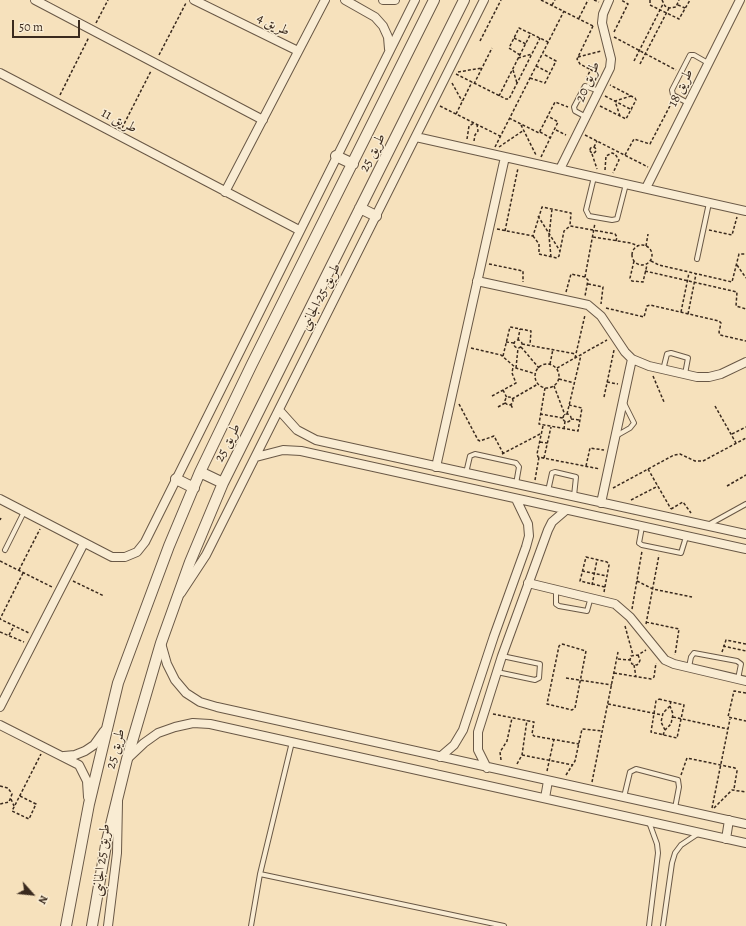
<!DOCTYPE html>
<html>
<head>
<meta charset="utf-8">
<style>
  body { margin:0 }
  #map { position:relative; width:746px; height:926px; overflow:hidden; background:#f6e1bc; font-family:Alegreya,serif }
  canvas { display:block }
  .north { position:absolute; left:12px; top:874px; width:40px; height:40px; -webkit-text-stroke:3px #f9ecd3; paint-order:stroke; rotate:117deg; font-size:11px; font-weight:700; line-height:16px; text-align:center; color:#3a2a1e }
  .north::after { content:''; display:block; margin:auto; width:14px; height:18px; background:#3a2a1e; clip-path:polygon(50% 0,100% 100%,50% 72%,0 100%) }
  .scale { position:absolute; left:12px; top:20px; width:68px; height:18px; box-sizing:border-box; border:2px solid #3a2a1e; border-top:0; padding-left:5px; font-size:12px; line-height:14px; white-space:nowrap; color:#3a2a1e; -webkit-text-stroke:3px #f9ecd3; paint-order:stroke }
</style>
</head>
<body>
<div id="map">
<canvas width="746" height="926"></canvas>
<div class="north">N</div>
<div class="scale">50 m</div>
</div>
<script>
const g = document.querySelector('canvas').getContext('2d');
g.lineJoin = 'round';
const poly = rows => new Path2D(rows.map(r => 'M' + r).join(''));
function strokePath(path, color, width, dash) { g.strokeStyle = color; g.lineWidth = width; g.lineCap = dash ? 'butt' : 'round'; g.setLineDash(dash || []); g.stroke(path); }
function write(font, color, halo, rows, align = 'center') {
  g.font = font + ' Alegreya,Amiri,serif'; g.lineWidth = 3; g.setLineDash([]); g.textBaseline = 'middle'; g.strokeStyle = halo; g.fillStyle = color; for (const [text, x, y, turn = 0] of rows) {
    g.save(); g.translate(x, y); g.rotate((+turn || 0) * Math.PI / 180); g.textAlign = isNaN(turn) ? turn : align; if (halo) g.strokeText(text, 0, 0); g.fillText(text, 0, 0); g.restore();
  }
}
const service = poly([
  [688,103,673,95,672,90,690,55,694,55,708,63],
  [586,117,575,111,574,107,585,86,599,91],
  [594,177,586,210,589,216,612,220,617,219,626,184],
  [697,259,709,203],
  [663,370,667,354,671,353,688,358,685,374],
  [616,436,630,428,634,423,624,403],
  [466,473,470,456,475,454,516,463,519,467,516,484],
  [548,491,552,473,555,472,576,477,574,496],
  [708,525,746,504],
  [642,527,639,543,642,545,681,553,686,537],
  [5,550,24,512],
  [556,589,556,604,559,606,587,611,591,597],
  [689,667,691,657,694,653,737,661,741,664,738,679],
  [497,672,535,680,539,678,540,664,502,656],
  [624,797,630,772,636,769,678,780,679,787,675,808],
  [649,822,657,844,658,853,649,926],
  [260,874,504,926],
  [251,926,260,874,292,742],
  [663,926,672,863,675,853,681,845,699,833]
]);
const minor = poly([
  [35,0,263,120],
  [194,0,298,51],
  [345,0,375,17,383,26,388,37,389,49],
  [383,0,395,0],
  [0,73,299,230],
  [416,137,746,211],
  [560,169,610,68,611,59,602,23,603,14,609,0],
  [646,188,740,0],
  [225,192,325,0],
  [477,281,588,305,601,316,625,352,632,359,649,366,697,377,709,377,721,374,746,362],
  [279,410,297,430,316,440,746,534],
  [256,457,283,450,301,451,746,549],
  [436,467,505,157],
  [0,499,112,557,125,557,137,552,145,542,415,0],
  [601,503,632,359],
  [528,583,615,604,630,617,665,660,674,664,746,681],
  [181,593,206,555,484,0],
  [161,643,167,664,175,680,186,693,200,702,217,707,746,824],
  [0,707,84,543],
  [0,725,79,765,87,781,88,797],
  [64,756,75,755,85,751,94,745,104,731],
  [440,757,454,745,463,730,494,636,526,547,529,536,528,524,516,499],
  [127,759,144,743,158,733,175,727,193,723,210,724,746,843],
  [487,768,478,750,478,732,502,656,548,530,552,522,566,510],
  [545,798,548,781],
  [726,839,729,820],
  [108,926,117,853,118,802]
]);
const tertiary = poly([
  [336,156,353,164],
  [360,208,376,216],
  [200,472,223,483],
  [176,479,194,488],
  [66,926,89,804,118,683,169,546,200,472,252,364,434,0],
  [92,926,106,845,127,759,161,643,190,562,223,483,464,0]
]);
strokePath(service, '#695846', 6);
strokePath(minor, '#695846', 10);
strokePath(tertiary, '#695846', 12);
strokePath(poly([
  [541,0,593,26],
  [594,0,599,2],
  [650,0,650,5,679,19,690,0],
  [662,0,665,6,669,8,676,7,679,0],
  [552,5,555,0],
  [678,5,685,8],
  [579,18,588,0],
  [96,23,108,0],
  [593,26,577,59,580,64,599,74],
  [614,32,628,4,621,0],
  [614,37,676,70],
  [514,38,526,44],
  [480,41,501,0],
  [159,55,186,3],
  [520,55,509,48,519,28,548,42],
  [578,57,601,51],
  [518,58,532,54],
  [634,61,663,4],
  [640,64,669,8],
  [536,66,550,73],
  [513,70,517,83],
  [458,72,482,68],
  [456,74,506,99,509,99,540,38],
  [530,78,545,83,556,61,543,54],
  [586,79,591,69],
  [452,83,462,101],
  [474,84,492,48],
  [60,95,89,37],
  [499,96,531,33],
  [605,96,632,110],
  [440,106,500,136],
  [600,106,626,119,636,100,635,98,610,85],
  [456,114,472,82],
  [620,116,615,101,631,96],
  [509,118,539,133,555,102,568,107],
  [521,125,536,155],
  [122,128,151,71],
  [556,130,566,135],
  [540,132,551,138],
  [585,135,648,167],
  [467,139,469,126,474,123],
  [474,141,475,135,478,131,477,125],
  '590 150a3 3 0 1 1 6 0a3 3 0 1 1-6 0Z',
  [495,147,564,11],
  [499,147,524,130],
  [594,147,597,141],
  [592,154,597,169],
  [625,155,634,139,650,144,672,102],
  [541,157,558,122,548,116],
  [605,170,606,156,612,153,615,154,619,160,613,173],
  [538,216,560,251],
  [497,229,533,236,542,207,571,213,570,225],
  [709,230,732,235,737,217],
  [505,231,518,168],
  [533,236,539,244,539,254,557,258,559,256,564,231,570,226,615,234,617,237,616,241],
  [593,237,631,243,638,246],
  '632 255a10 10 0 1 1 20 0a10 10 0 1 1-20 0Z',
  [646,246,648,234],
  [551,257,549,236,552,209],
  [634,261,630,278,632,281,643,282,647,265],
  [651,261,659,265,732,282,739,254,746,254],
  [489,264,523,271,523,282],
  [737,265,746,278],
  [645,271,737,292,736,306,746,309],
  [585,277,595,223],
  [588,284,603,287,601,304],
  [566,292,571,274,585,277,588,280,585,296],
  [606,308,644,317,647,306,650,305,719,321,721,323,719,332,720,335,746,341],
  [681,312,689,273],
  [688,314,696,274],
  '514 344a4 4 0 1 1 8 0a4 4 0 1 1-8 0Z',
  [518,340,520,329],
  [506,342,514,343],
  [522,344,576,354],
  [521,347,539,368],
  [471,348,501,355,516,368,536,374],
  [503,356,510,327,531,331,530,345],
  [575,358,585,315],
  [550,364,553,349],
  '535 376a12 12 0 1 1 24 0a12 12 0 1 1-24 0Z',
  [516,368,518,348],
  [557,368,607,340],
  [653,376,664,402],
  [559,379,574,383],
  [607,382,618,384],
  [554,386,565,415],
  [545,388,539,424,578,431,582,408,569,405],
  [503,390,507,398],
  [492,396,516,383,512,373,513,367],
  [604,397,614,350],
  '505 401a4 4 0 1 1 8 0a4 4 0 1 1-8 0Z',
  [512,399,538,384],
  [459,404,478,440,480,441,494,436,503,453],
  [511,405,513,409],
  [715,406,736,443],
  [498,407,505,403],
  [540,414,563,418],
  [567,414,581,355],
  '563 418a4 4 0 1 1 8 0a4 4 0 1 1-8 0Z',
  [571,419,580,420],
  [543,426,537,454,538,457,600,469],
  [564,429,565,421],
  [732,434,746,427],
  [540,442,547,443],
  [502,454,542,433],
  [544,458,551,427],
  [586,466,590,448,604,450],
  [648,469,671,509],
  [535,480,539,457],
  [727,486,746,475],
  [613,488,674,455,680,454,695,461,703,461,746,438],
  [631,500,658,486],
  [671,509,683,502,691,513],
  [0,520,1,518],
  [0,561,52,587],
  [19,570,40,529],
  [582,571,607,576],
  [23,573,0,619,29,633],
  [73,581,104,596],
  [637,581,653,589,692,597],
  [592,585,597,560],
  [604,592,609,565,609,564,607,562,586,557,580,581,605,587],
  [632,609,642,551],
  [646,622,679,629,675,655],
  [646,624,659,555],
  [625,626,633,655],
  [0,632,24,642],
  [9,635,14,626],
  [562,644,586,651,575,708,572,710,547,704,559,646,562,644],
  [723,646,746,651],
  [722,652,726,640,746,644],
  [638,655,640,660,639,663,637,665,632,664,630,660,631,656,638,655,646,650],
  [618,659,630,660],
  [634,665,636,677],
  [614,673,651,679,654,677,656,663],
  [566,678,612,685],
  [746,693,734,691,728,717,746,721],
  [659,699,684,705,677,738,651,732,656,701,659,699],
  [608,704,662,715],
  [493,714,534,722,532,734,534,736,579,744],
  [673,717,728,729],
  [665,730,661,722,663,713,670,706,671,701],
  [663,735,665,730,671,724,673,714,670,706],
  [522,755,573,765],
  [501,760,500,752,507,741,512,718],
  [517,764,522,755,527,720],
  [547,771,554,739],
  [566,775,575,761,582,729,602,731],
  [681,775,687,758,735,768,737,771,734,789],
  [592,782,618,652],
  [0,786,8,788,12,794,9,802,0,804],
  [20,796,36,804,29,819,12,811,41,754],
  [11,799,14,806],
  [712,808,730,719],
  [714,808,732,790,746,792]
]), '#3a2a1e', 1.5, [3, 2]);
strokePath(service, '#f9ecd3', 4);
strokePath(minor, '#f9ecd3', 8);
strokePath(tertiary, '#f9ecd3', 10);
write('14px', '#3a2a1e', '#f9ecd3', [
  ["طريق 4",273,25,26],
  ["طريق 20",588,82,-67],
  ["طريق 18",681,88,-64],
  ["طريق 11",119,121,28],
  ["طريق 25",373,153,-63],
  ["طريق 25 الجانبى",321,297,-63],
  ["طريق 25",228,443,-63],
  ["طريق 25",116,749,-75],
  ["طريق 25 الجانبى",102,860,-84]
]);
</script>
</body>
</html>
